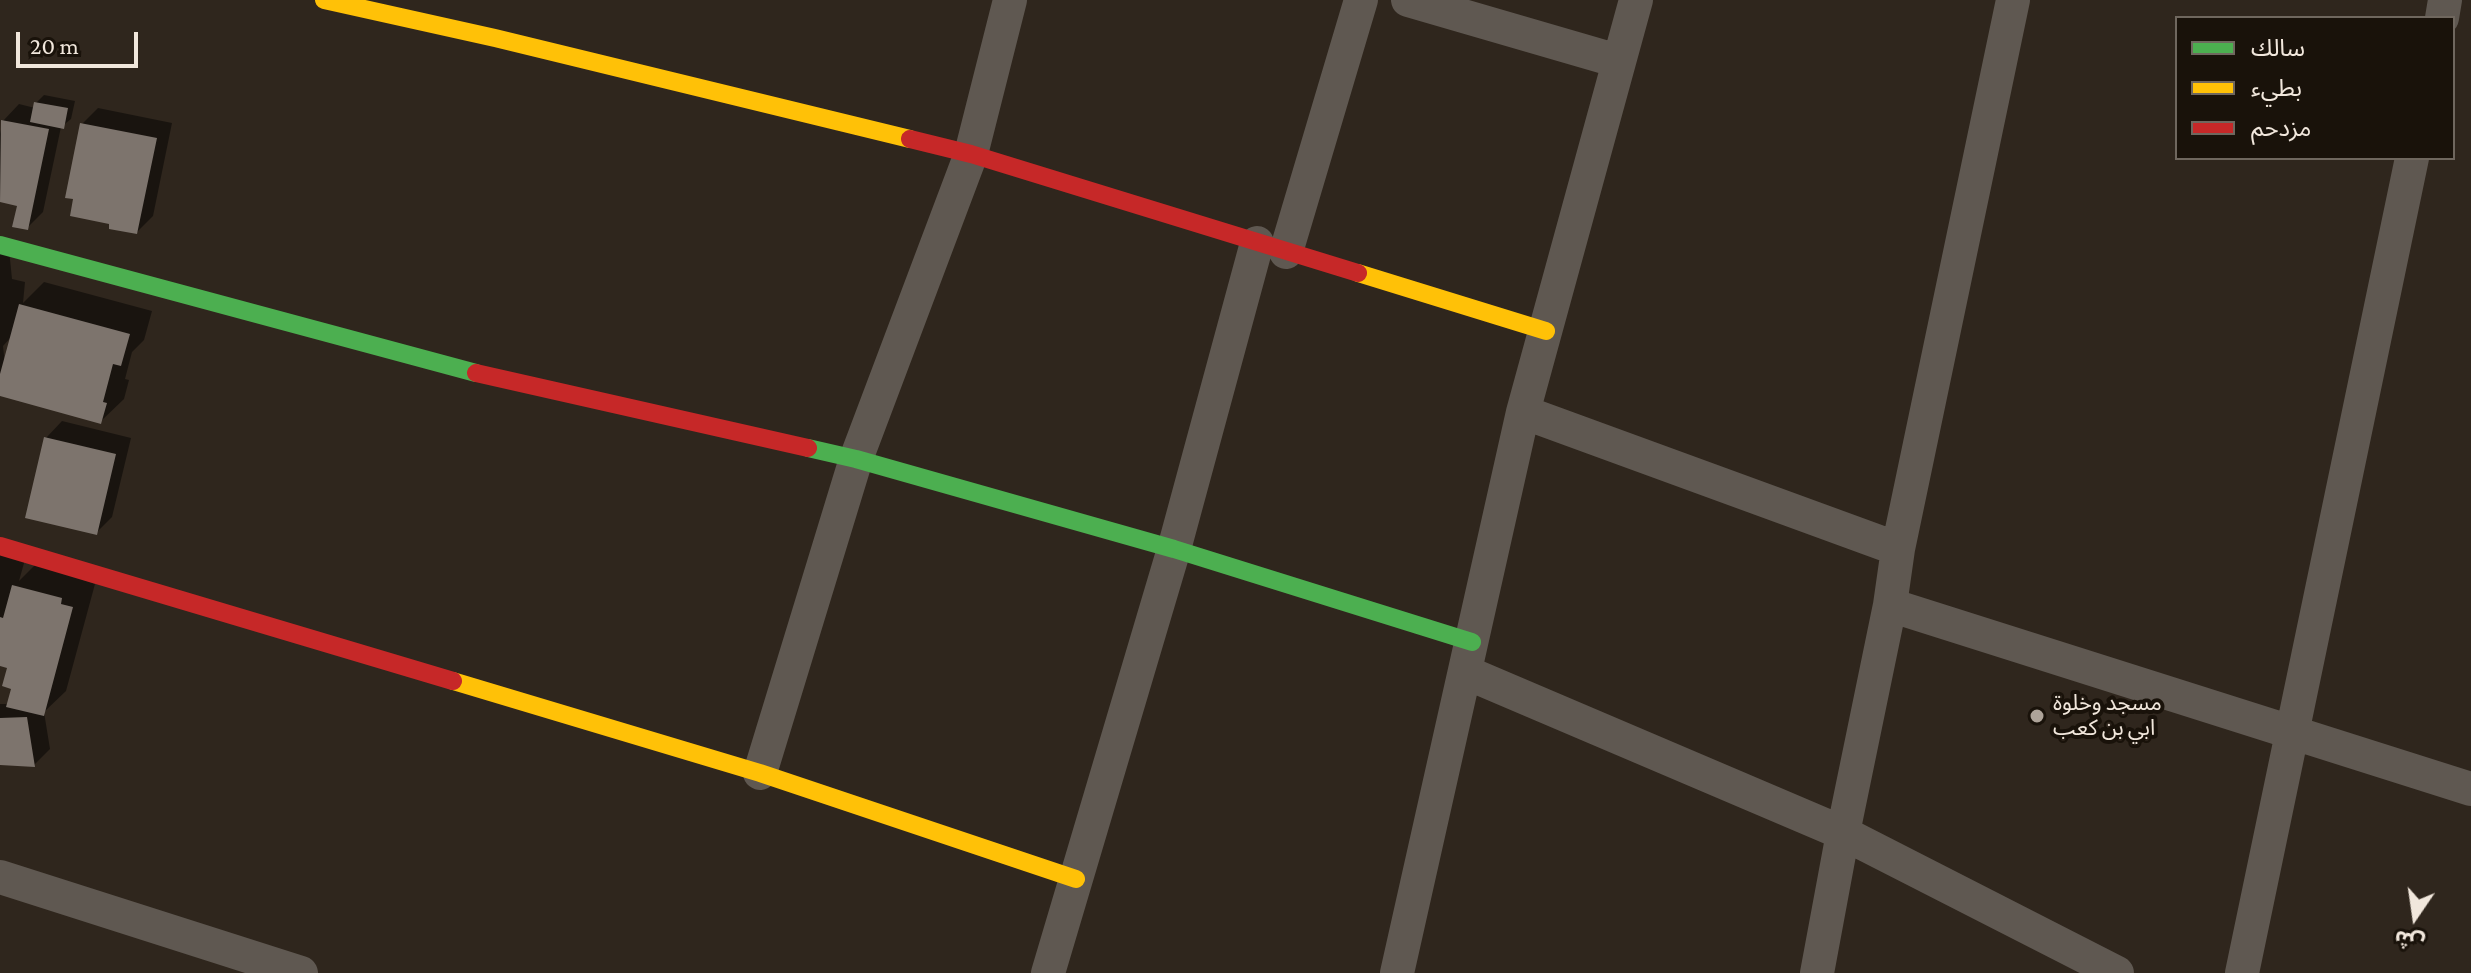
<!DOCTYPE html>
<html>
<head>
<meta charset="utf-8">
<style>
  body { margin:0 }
  #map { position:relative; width:2471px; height:973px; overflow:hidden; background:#2f261d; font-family:"Crimson Pro","Noto Sans Arabic",serif }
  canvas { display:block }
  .legend { position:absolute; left:2175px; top:16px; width:280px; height:144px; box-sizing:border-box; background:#19120a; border:2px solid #6f675e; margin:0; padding:10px 14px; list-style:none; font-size:24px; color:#f1e7dc }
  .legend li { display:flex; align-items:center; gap:16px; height:40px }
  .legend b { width:40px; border:2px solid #6f675e }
  .north { position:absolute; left:2375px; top:877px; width:80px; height:80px; -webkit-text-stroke:6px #19120a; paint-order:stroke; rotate:193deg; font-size:22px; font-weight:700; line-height:32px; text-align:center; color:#f1e7dc }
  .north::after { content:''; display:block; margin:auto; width:28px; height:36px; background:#f1e7dc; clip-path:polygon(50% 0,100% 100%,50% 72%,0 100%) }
  .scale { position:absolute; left:16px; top:32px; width:122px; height:36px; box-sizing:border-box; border:4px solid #f1e7dc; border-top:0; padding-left:10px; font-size:24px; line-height:28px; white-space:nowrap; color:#f1e7dc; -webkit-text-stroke:6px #19120a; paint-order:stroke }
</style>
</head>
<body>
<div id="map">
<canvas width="2471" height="973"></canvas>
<ul class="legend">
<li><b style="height:10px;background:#4caf50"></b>سالك</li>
<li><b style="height:10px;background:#ffc107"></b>بطيء</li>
<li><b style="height:10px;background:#c62828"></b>مزدحم</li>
</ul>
<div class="north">ش</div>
<div class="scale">20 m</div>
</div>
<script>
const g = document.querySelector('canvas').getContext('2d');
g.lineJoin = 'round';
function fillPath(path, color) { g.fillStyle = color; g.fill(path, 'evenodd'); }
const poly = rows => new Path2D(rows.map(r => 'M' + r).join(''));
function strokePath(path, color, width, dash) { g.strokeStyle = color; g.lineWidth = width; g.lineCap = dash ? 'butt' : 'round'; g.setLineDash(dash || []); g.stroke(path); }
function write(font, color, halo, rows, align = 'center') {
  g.font = font + ' "Crimson Pro","Noto Sans Arabic",serif'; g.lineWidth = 8; g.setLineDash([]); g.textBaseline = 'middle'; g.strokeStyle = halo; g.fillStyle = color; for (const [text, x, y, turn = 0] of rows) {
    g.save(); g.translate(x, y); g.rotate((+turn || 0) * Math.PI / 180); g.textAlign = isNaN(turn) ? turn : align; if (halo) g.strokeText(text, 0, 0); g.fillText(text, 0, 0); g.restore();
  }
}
fillPath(poly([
  [44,95,75,101,71,119,61,127,43,212,27,228,20,204,0,200,0,134,3,121,19,104,35,108,36,103],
  [98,108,172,123,153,216,137,232,111,222,75,197,82,124],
  [0,248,9,249,12,279,25,282,23,303,44,282,152,311,144,340,132,352,125,379,129,380,124,399,100,422,0,394],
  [12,336,5,364,3,346],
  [62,421,131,438,112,517,96,533,46,438],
  [0,550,26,556,19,581,37,563,95,584,66,691,44,712,50,749,34,765,0,763,0,704,9,704,14,687,10,667,0,664]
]), '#0007');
fillPath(poly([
  [34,102,68,108,64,129,30,122],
  [1,120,49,129,28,230,12,227,17,206,0,202],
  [80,123,157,138,137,234,109,229,109,224,70,216,73,199,65,198],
  [19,304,130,334,121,366,113,364,103,402,107,403,101,424,0,396,0,374],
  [44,437,116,454,97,535,25,518],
  [12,585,62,598,61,604,73,607,44,716,6,707,11,689,2,686,7,668,0,666,0,617,3,618],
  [27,717,35,767,0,765,0,718]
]), '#7d746d');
strokePath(poly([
  [1408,0,1618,61],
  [2442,18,2445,0],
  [1286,252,1361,0],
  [1523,412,1898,549],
  [1890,605,2471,789],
  [1465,672,1843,833,2117,973],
  [760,773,856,459,971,154,1010,0],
  [0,877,301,973],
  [1048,973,1174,549,1257,243],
  [1397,973,1523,412,1636,0],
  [1817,973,1843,833,1890,605,1898,549,2013,0],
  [2242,973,2412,158]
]), '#5f5851', 34);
strokePath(poly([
  [0,245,476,373],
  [808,448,856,459,1174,549,1472,642]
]), '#4caf50', 18);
strokePath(poly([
  [324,0,495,38,910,139],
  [1358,273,1546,331],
  [453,681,760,773,1076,879]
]), '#ffc107', 18);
strokePath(poly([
  [910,139,971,154,1358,273],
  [476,373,808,448],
  [0,546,453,681]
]), '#c62828', 18);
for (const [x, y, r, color] of [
  [2037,716,8,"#ada399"]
]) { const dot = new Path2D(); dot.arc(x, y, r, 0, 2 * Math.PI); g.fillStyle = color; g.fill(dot); strokePath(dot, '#19120a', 3); }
write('22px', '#f1e7dc', '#19120a', [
  ["مسجد وخلوة",2053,703],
  ["ابي بن كعب",2053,728]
], 'left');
</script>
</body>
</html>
